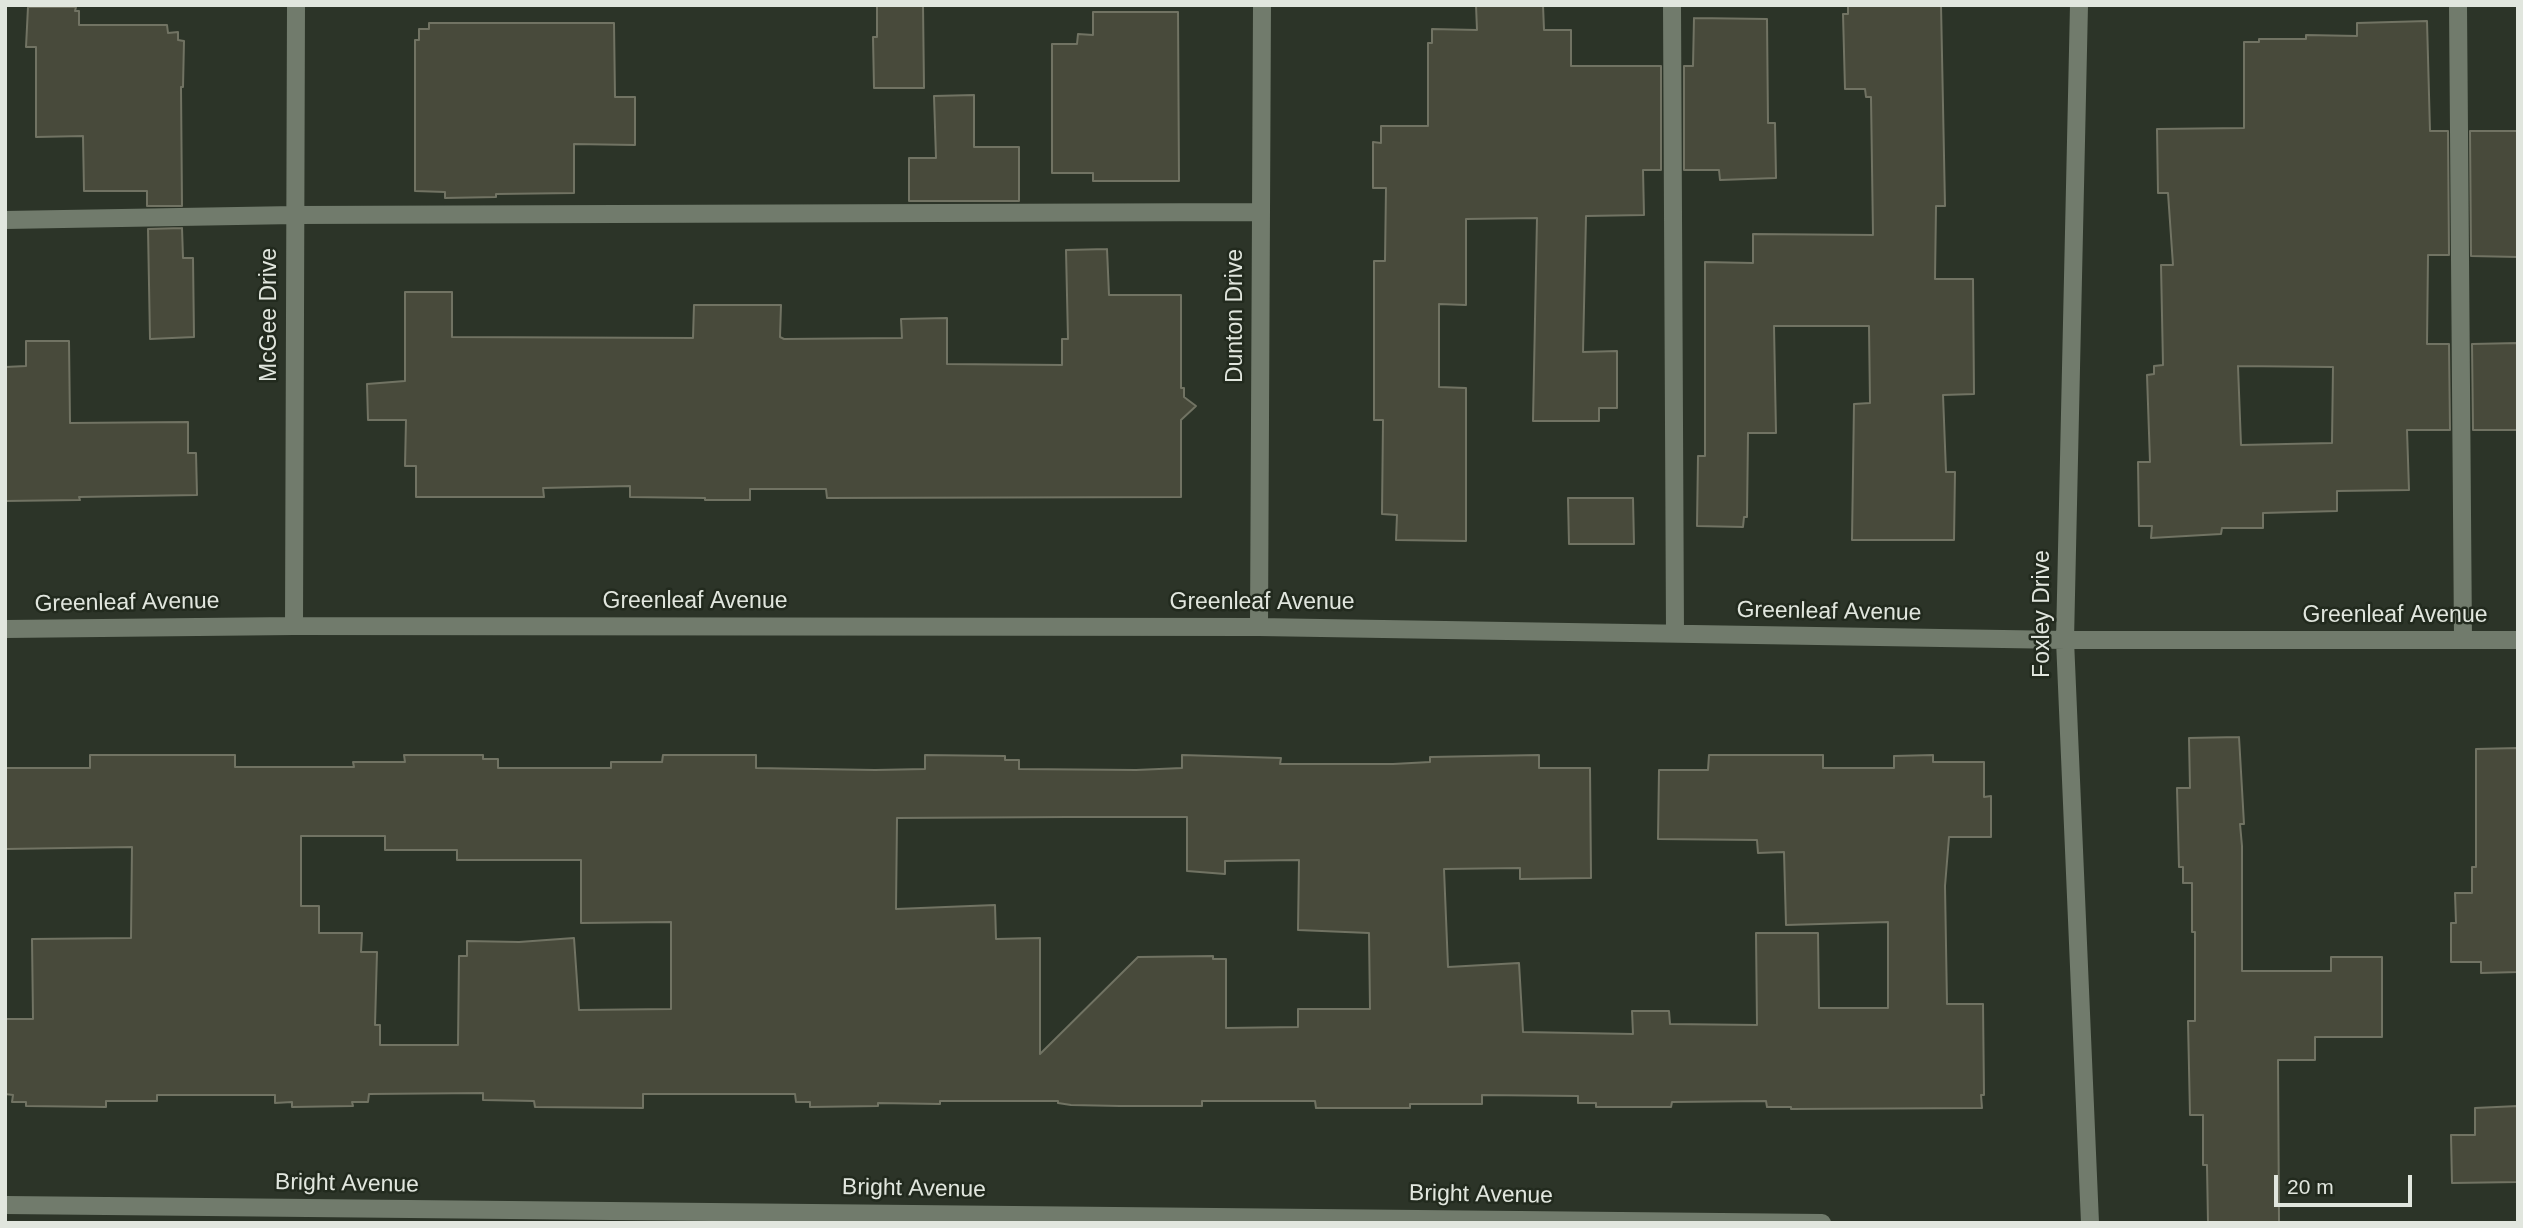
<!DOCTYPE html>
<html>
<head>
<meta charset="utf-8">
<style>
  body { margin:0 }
  #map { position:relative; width:2523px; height:1228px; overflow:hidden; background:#2c3428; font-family:Arial,sans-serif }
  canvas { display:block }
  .frame { position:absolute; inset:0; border:7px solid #e1e6de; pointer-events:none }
  .scale { position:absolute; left:2274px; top:1175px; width:138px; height:32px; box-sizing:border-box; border:4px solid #e1e6de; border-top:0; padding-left:9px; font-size:21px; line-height:24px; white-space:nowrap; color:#e1e6de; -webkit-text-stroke:5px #222a1e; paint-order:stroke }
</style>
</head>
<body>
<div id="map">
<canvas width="2523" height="1228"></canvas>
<div class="frame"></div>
<div class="scale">20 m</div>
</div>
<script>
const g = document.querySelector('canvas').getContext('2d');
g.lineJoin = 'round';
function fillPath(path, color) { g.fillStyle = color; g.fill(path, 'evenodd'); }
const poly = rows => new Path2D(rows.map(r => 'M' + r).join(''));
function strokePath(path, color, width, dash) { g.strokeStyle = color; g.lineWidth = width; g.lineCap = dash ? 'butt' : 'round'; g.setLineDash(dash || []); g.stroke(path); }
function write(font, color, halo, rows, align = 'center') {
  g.font = font + ' Arial,sans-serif'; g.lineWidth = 5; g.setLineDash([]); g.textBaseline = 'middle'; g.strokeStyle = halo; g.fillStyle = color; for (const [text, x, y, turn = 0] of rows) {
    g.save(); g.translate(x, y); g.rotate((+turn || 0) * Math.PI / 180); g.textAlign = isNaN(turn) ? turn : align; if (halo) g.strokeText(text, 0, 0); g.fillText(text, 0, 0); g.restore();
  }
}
const building = poly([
  [877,5,923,5,924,88,874,88,873,37,877,37,877,5],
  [1476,5,1543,5,1544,30,1571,30,1571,66,1661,66,1661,170,1643,170,1644,215,1586,216,1583,352,1617,351,1617,408,1599,408,1599,421,1533,421,1537,218,1466,219,1466,305,1439,304,1439,387,1466,388,1466,541,1396,540,1397,515,1382,514,1383,420,1374,420,1374,261,1385,261,1386,188,1373,188,1373,142,1381,143,1381,126,1428,126,1428,43,1432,43,1432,29,1477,30,1476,5],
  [1848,5,1941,5,1945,206,1936,206,1935,279,1973,279,1974,394,1943,395,1946,472,1955,472,1954,540,1852,540,1854,404,1870,403,1869,326,1774,326,1776,433,1748,433,1747,517,1744,517,1743,527,1697,526,1698,456,1705,456,1705,262,1753,263,1753,234,1873,235,1871,97,1866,97,1865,89,1845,89,1843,14,1848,14,1848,5],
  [28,7,76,7,75,11,79,11,79,25,167,25,168,33,178,32,178,40,184,41,183,87,181,87,182,206,147,206,147,191,84,191,83,136,36,137,36,47,26,47,28,7],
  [1093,12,1178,12,1179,181,1093,181,1093,173,1052,173,1052,44,1077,44,1078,34,1093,35,1093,12],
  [1694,18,1767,19,1768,123,1775,123,1776,178,1720,180,1719,170,1684,170,1684,66,1693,66,1694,18],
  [2427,21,2430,131,2448,131,2449,255,2428,255,2427,344,2449,344,2450,430,2407,430,2409,490,2337,491,2337,511,2263,513,2263,528,2222,528,2221,534,2151,538,2152,526,2139,526,2138,462,2150,462,2147,375,2154,374,2154,366,2163,365,2161,265,2173,265,2168,193,2158,193,2157,129,2244,128,2244,42,2259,42,2259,39,2306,39,2306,35,2357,36,2357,23,2427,21],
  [2238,366,2333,367,2332,443,2241,445,2238,366],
  [429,23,614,23,615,97,635,97,635,145,574,144,574,193,496,194,496,197,445,198,445,192,415,191,415,40,419,40,419,29,429,29,429,23],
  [974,95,974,147,1019,147,1019,201,909,201,909,158,936,158,934,96,974,95],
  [2470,131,2518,131,2518,257,2471,256,2470,131],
  [182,228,183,258,193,258,194,337,150,339,148,229,182,228],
  [1107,249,1109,295,1181,295,1181,388,1184,388,1184,397,1196,406,1181,420,1181,497,827,498,826,489,750,489,750,500,705,500,705,498,630,497,630,486,543,488,544,497,416,497,416,466,405,466,406,420,368,420,367,384,405,381,405,292,452,292,452,337,693,338,694,305,781,305,780,337,784,339,902,338,901,319,947,318,947,364,1062,365,1062,339,1068,339,1066,250,1107,249],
  [26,341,69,341,70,423,188,422,188,453,196,453,197,495,79,497,80,500,5,501,5,367,26,366,26,341],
  [2518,343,2518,430,2473,430,2472,344,2518,343],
  [1568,498,1633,498,1634,544,1569,544,1568,498],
  [2239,737,2244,824,2240,824,2242,846,2242,971,2331,971,2331,957,2382,957,2382,1037,2315,1037,2315,1060,2278,1060,2279,1223,2208,1223,2207,1165,2203,1165,2203,1115,2190,1115,2188,1021,2195,1021,2195,932,2192,932,2192,883,2183,883,2183,867,2179,867,2177,788,2190,788,2189,738,2239,737],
  [2518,748,2518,972,2481,973,2481,962,2451,962,2451,923,2456,923,2455,893,2472,893,2472,867,2476,867,2476,749,2518,748],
  [90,755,235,755,235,767,354,767,353,762,405,762,404,755,483,755,483,759,498,759,498,768,611,768,611,762,662,762,663,755,756,755,756,768,875,770,925,769,925,755,1005,756,1005,760,1019,760,1019,769,1136,770,1182,768,1182,755,1281,758,1280,764,1393,764,1430,762,1430,757,1539,755,1539,768,1590,768,1591,878,1520,879,1520,868,1444,869,1448,967,1519,963,1523,1032,1633,1034,1632,1011,1669,1011,1670,1024,1757,1025,1756,933,1818,933,1819,1008,1888,1008,1888,922,1786,925,1784,852,1758,853,1757,840,1658,839,1659,770,1708,770,1709,755,1823,755,1823,768,1894,768,1894,756,1933,755,1933,762,1984,762,1984,797,1991,796,1991,837,1949,837,1945,886,1947,1004,1983,1004,1984,1095,1981,1095,1982,1108,1791,1109,1791,1107,1767,1107,1766,1101,1672,1102,1671,1107,1596,1107,1596,1103,1578,1103,1578,1096,1482,1095,1482,1104,1410,1104,1410,1108,1316,1108,1315,1101,1202,1101,1202,1106,1120,1106,1071,1105,1058,1103,1058,1101,940,1101,940,1104,878,1103,878,1106,810,1107,810,1102,796,1102,795,1094,643,1094,643,1108,535,1107,534,1101,483,1100,483,1093,369,1094,368,1102,352,1102,353,1106,292,1107,292,1102,275,1103,275,1095,157,1095,157,1101,106,1101,106,1107,26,1106,26,1102,12,1102,13,1095,5,1094,5,1019,33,1019,32,939,131,938,132,847,5,849,5,768,90,768,90,755],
  [1068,817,1187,817,1187,871,1225,874,1225,861,1299,860,1298,930,1369,933,1370,1009,1298,1009,1298,1027,1226,1028,1226,959,1213,959,1213,956,1138,957,1040,1054,1040,938,996,939,995,905,896,909,897,818,1068,817],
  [301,836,385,836,385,850,457,850,457,860,581,860,581,923,671,922,671,1009,579,1010,574,938,519,942,467,941,467,956,459,956,458,1045,380,1045,380,1025,375,1025,377,952,361,952,362,933,319,933,319,906,301,906,301,836],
  [2518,1106,2518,1182,2452,1183,2451,1135,2475,1135,2475,1108,2518,1106]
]);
fillPath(building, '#484a3b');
strokePath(building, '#717363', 2);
strokePath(poly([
  [1672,5,1675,633],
  [2079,5,2065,640,2090,1223],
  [2458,5,2463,640],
  [5,220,295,215,1261,212],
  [294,626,296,5],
  [1259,627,1262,5],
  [5,629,294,626,1259,627,2065,640,2518,640],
  [5,1205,1822,1223]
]), '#717b6c', 18);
write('23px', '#e1e6de', '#222a1e', [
  ["McGee Drive",270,315,-90],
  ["Dunton Drive",1236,316,-90],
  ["Greenleaf Avenue",695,602],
  ["Greenleaf Avenue",127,603,-1],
  ["Greenleaf Avenue",1262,603],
  ["Greenleaf Avenue",1829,612,1],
  ["Foxley Drive",2043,614,-90],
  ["Greenleaf Avenue",2395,616],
  ["Bright Avenue",347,1184,1],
  ["Bright Avenue",914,1189,1],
  ["Bright Avenue",1481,1195,1]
]);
</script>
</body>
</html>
